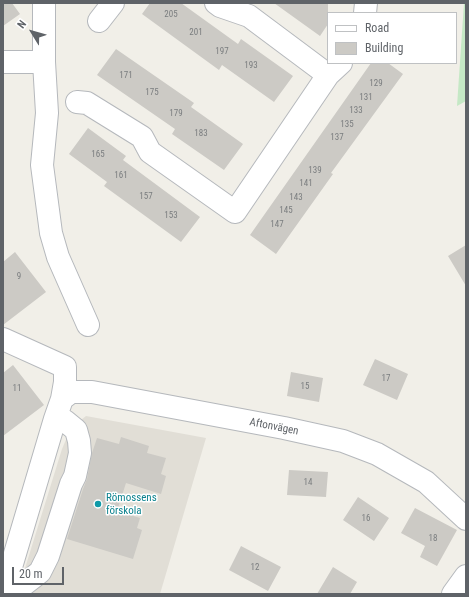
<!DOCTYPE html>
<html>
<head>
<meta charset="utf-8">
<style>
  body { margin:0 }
  #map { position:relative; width:469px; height:597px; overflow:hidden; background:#f1efe8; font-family:"Roboto Condensed",sans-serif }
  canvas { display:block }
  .frame { position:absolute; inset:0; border:4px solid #5f6368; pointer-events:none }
  .legend { position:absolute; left:327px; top:12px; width:130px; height:52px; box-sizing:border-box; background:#fff; border:1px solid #bfc1c3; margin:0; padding:5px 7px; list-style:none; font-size:12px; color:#5f6368 }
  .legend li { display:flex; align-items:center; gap:8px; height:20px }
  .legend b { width:20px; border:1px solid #bfc1c3 }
  .north { position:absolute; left:12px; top:12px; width:40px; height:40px; -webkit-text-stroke:3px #fff; paint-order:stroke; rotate:307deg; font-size:11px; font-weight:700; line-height:16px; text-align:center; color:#5f6368 }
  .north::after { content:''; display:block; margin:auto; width:14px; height:18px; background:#5f6368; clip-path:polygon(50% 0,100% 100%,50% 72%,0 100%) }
  .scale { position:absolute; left:12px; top:567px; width:52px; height:18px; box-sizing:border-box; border:2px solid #5f6368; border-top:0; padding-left:5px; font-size:12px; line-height:14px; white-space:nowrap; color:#5f6368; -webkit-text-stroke:3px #fff; paint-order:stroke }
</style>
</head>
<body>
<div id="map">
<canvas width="469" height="597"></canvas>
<div class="frame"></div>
<ul class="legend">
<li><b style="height:5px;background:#fff"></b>Road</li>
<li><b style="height:11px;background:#cccac5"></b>Building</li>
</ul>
<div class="north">N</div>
<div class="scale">20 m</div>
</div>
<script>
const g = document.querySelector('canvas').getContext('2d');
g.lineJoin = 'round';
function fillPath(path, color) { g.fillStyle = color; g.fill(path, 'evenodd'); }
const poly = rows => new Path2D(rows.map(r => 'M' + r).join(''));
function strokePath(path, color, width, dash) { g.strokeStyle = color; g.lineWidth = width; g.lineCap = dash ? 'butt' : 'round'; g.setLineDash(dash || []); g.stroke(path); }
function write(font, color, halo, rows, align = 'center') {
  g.font = font + ' "Roboto Condensed",sans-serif'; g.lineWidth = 3; g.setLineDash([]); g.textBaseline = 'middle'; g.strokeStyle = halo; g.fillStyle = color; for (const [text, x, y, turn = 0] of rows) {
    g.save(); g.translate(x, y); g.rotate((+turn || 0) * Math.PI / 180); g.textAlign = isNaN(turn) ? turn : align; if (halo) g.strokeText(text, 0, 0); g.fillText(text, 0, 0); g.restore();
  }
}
fillPath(poly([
  [86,416,206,438,160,594,17,594,62,449,71,428]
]), '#e1ded6');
fillPath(poly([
  [464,3,466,3,466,101,457,106]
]), '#c5e8c5');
fillPath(poly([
  [3,3,12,3,20,14,3,26],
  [150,3,181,3,238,44,241,39,293,76,274,102,222,65,219,70,142,14],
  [274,3,328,3,328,24,320,36],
  [116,49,194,103,191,107,243,144,224,170,172,134,175,129,97,75],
  [371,63,388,63,403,74,331,173,333,174,276,254,250,235],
  [88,128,126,156,123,160,200,217,181,242,104,186,107,182,69,154],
  [466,245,466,286,448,256],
  [15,252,46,292,3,325,3,262],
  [375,359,408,374,397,400,363,385],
  [13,365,44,405,3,436,3,373],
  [291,372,323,378,319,402,287,396],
  [121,437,149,446,147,453,166,458,161,474,166,476,161,494,126,483,117,511,140,518,137,528,142,530,133,559,67,539,83,489,87,479,92,453,97,438,119,444],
  [289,470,328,472,326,497,287,495],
  [358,497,389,518,374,541,343,520],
  [415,508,457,530,437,566,420,557,425,546,401,533],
  [241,546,281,567,268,591,229,570],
  [333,567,357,582,350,594,317,594]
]), '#cccac5');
const minor = poly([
  [44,3,44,62,47,113,42,165,51,233,58,257,88,325],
  [216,3,220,6,249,16,328,75],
  [365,13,366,3],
  [99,21,113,3],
  [3,62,44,62],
  [77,102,87,103,142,137,150,152,235,212,328,75,341,63],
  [3,339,65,367,65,382,62,399,55,419,3,594],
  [62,399,71,392,92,392,284,428,343,441,377,454,426,482,466,519],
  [4,591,22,586,40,572,48,556,71,484,75,476,80,453,79,441,76,430,65,421,55,419],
  [453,594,466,576]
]);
strokePath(minor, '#b5b8bc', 24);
strokePath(minor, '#fff', 22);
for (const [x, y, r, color] of [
  [98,504,4,"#0f9aa8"]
]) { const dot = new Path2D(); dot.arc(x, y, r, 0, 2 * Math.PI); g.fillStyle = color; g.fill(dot); strokePath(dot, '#fff', 1.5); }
write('9px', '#7a7d7f', null, [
  ["205",171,15],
  ["201",196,33],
  ["197",222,52],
  ["193",251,66],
  ["171",126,76],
  ["129",376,84],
  ["175",152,93],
  ["131",366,98],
  ["133",356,111],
  ["179",176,114],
  ["135",347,125],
  ["183",201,134],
  ["137",337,138],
  ["165",98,155],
  ["139",315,171],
  ["161",121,176],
  ["141",306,184],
  ["157",146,197],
  ["143",296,198],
  ["145",286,211],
  ["153",171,216],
  ["147",277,225],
  ["9",19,277],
  ["17",386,379],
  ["15",305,387],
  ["11",17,389],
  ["14",308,483],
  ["16",366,519],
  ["18",433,539],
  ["12",255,568]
]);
write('11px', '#5f6368', '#fff', [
  ["Aftonvägen",274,427,11]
]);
write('11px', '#0d838f', '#fff', [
  ["Römossens",106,498],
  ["förskola",106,511]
], 'left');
</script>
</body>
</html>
